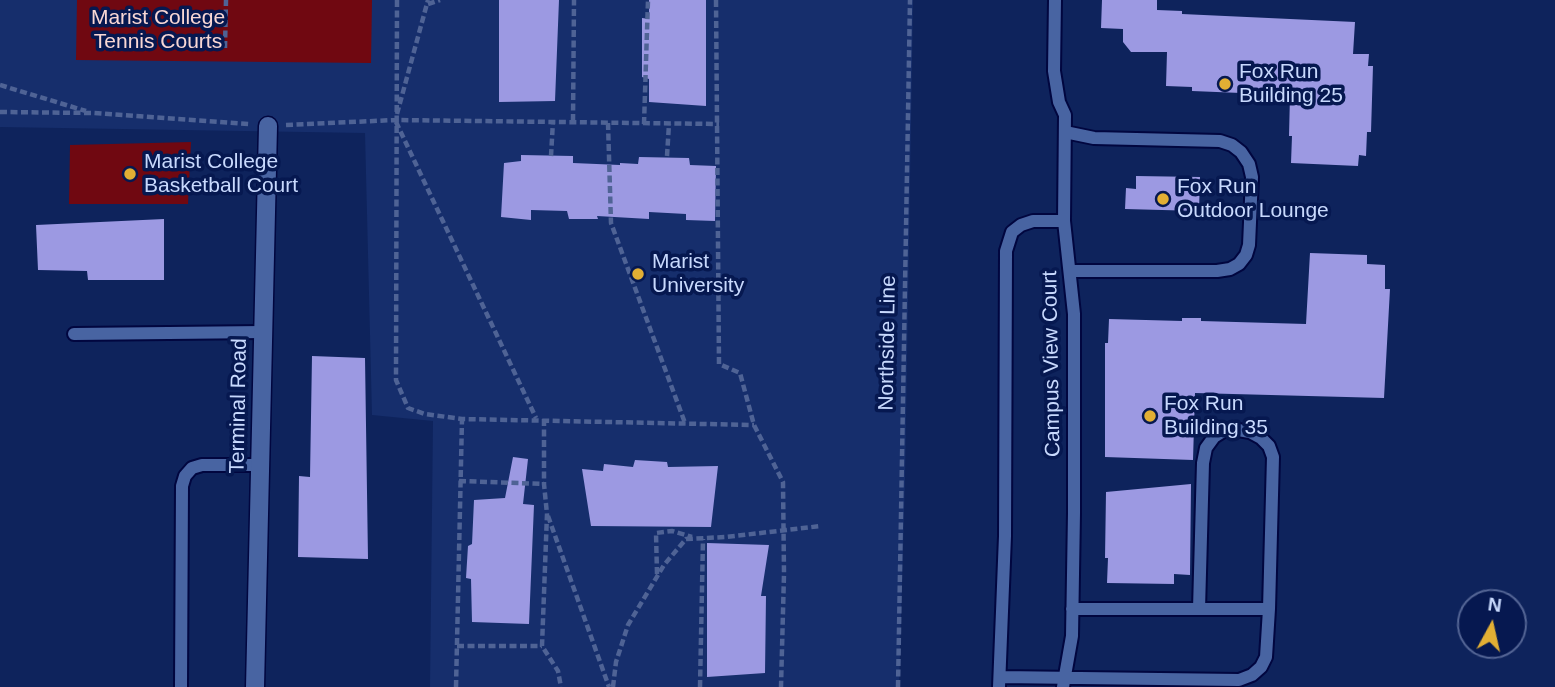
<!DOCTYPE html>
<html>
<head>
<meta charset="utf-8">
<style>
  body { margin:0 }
  #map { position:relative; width:1555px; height:687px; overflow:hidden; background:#0e235c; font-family:Arial,sans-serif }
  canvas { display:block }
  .north { position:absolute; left:1457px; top:589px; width:70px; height:70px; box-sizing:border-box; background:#061850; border:2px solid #546595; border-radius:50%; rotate:8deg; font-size:19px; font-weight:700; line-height:28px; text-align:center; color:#c8d9fd }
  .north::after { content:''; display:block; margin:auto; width:24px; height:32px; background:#e2af34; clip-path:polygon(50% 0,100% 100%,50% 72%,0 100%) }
</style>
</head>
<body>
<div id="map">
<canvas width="1555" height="687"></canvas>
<div class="north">N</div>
</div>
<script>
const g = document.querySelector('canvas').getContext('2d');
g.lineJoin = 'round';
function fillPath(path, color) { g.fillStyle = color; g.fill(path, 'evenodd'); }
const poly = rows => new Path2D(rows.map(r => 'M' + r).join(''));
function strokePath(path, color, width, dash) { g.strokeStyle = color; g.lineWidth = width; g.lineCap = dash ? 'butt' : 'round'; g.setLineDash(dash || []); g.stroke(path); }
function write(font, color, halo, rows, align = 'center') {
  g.font = font + ' Arial,sans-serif'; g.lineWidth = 7; g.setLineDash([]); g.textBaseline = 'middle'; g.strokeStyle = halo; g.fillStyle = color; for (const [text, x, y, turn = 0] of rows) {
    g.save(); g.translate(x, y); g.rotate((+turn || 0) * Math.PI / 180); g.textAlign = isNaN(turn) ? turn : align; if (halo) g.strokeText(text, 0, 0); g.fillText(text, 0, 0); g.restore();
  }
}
fillPath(poly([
  [0,0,913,0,905,479,899,687,430,687,433,421,372,415,365,133,0,127]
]), '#162e6c');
fillPath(poly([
  [77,0,372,0,371,63,76,60],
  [191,142,188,204,69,204,70,145]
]), '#700811');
fillPath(poly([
  [499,0,559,0,555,101,499,102],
  [649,0,706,0,706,106,649,102,649,79,642,77,642,18,649,19],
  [1102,0,1157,0,1157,10,1182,11,1182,14,1355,22,1353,54,1369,54,1368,66,1373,66,1371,132,1367,132,1366,156,1359,155,1358,166,1291,163,1292,136,1289,136,1290,95,1192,91,1192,87,1166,86,1167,52,1131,52,1123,42,1123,29,1101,28],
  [521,155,573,156,573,163,620,165,620,163,638,164,639,157,689,158,690,165,716,166,715,221,686,220,686,214,649,212,649,219,597,216,598,219,569,219,567,211,531,210,531,220,501,217,504,163,521,161],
  [1136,176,1200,177,1199,211,1125,209,1126,188,1136,189],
  [164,219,164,280,88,280,87,271,38,270,36,225],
  [1310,253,1367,255,1367,264,1385,265,1385,289,1390,289,1384,398,1195,393,1193,460,1105,457,1105,343,1108,343,1109,319,1182,321,1182,318,1201,318,1201,321,1306,324],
  [312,356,365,358,368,559,298,557,299,476,310,477],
  [513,457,528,459,523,504,534,505,529,624,472,622,471,579,466,578,468,546,472,544,474,500,505,498],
  [635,460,667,462,668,467,718,466,711,527,591,526,582,469,603,471,604,464,633,467],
  [1191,484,1190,575,1174,574,1174,584,1107,583,1108,558,1105,558,1106,492],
  [707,543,769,545,761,596,766,596,765,673,707,677]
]), '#9c99e2');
const lane = poly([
  [1055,0,1054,71,1059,102,1065,115,1064,221,1074,314,1074,513,1072,636,1063,687],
  [1065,132,1094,138,1220,141,1232,145,1241,152,1249,164,1252,177,1249,245,1246,255,1239,264,1230,269,1217,271,1071,271],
  [74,334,263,332],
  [1199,609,1203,463,1206,448,1214,437,1225,430,1238,430,1250,432,1261,438,1269,446,1273,457,1269,609],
  [1000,677,1239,680,1252,675,1261,667,1266,657,1269,609,1072,609],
  [181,687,182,486,185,476,192,468,202,465,260,465],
  [999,687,1005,536,1006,251,1012,232,1021,225,1033,221,1064,221]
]);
const street = poly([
  [255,687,268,126]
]);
strokePath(lane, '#01063f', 16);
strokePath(street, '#01063f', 21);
strokePath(poly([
  [397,0,396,380,408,408,425,414,462,419,754,425],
  [716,0,719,364,740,373,754,425,783,482,784,574,781,687],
  [428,4,440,0],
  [225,48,226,0],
  [0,85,86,111],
  [0,112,94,113,249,124],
  [397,114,428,0],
  [573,121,574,0],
  [396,122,536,418],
  [608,123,611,223,685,423],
  [644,124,648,0],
  [286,125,395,120,719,124],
  [551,156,553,121],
  [667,156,669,124],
  [544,419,544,484,547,514,542,646,558,671,561,687],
  [459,481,544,484],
  [548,516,609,687],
  [657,574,656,533,672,531,692,537],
  [457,646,542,646],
  [456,687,462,419],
  [613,687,616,662,628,625,664,565,686,539,726,537,821,526],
  [700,687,703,539],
  [898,687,910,0]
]), '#4f6395', 4.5, [7, 3.5]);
strokePath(lane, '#4864a2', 12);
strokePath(street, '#4864a2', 18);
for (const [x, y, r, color] of [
  [1225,84,7,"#e2af34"],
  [130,174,7,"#e2af34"],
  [1163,199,7,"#e2af34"],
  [638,274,7,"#e2af34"],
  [1150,416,7,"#e2af34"]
]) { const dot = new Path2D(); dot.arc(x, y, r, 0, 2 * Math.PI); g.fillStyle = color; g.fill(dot); strokePath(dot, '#061850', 2.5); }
write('21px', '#f9d7d4', '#061850', [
  ["Marist College",158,18],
  ["Tennis Courts",158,42]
]);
write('21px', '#c8d9fd', '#061850', [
  ["Fox Run",1239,72],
  ["Building 25",1239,96],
  ["Marist College",144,162],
  ["Basketball Court",144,186],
  ["Fox Run",1177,187],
  ["Outdoor Lounge",1177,211],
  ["Marist",652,262],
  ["University",652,286],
  ["Fox Run",1164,404],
  ["Building 35",1164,428]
], 'left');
write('21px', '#c8d9fd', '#061850', [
  ["Northside Line",888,343,-89],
  ["Campus View Court",1052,364,-91],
  ["Terminal Road",239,406,-89]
]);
</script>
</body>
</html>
